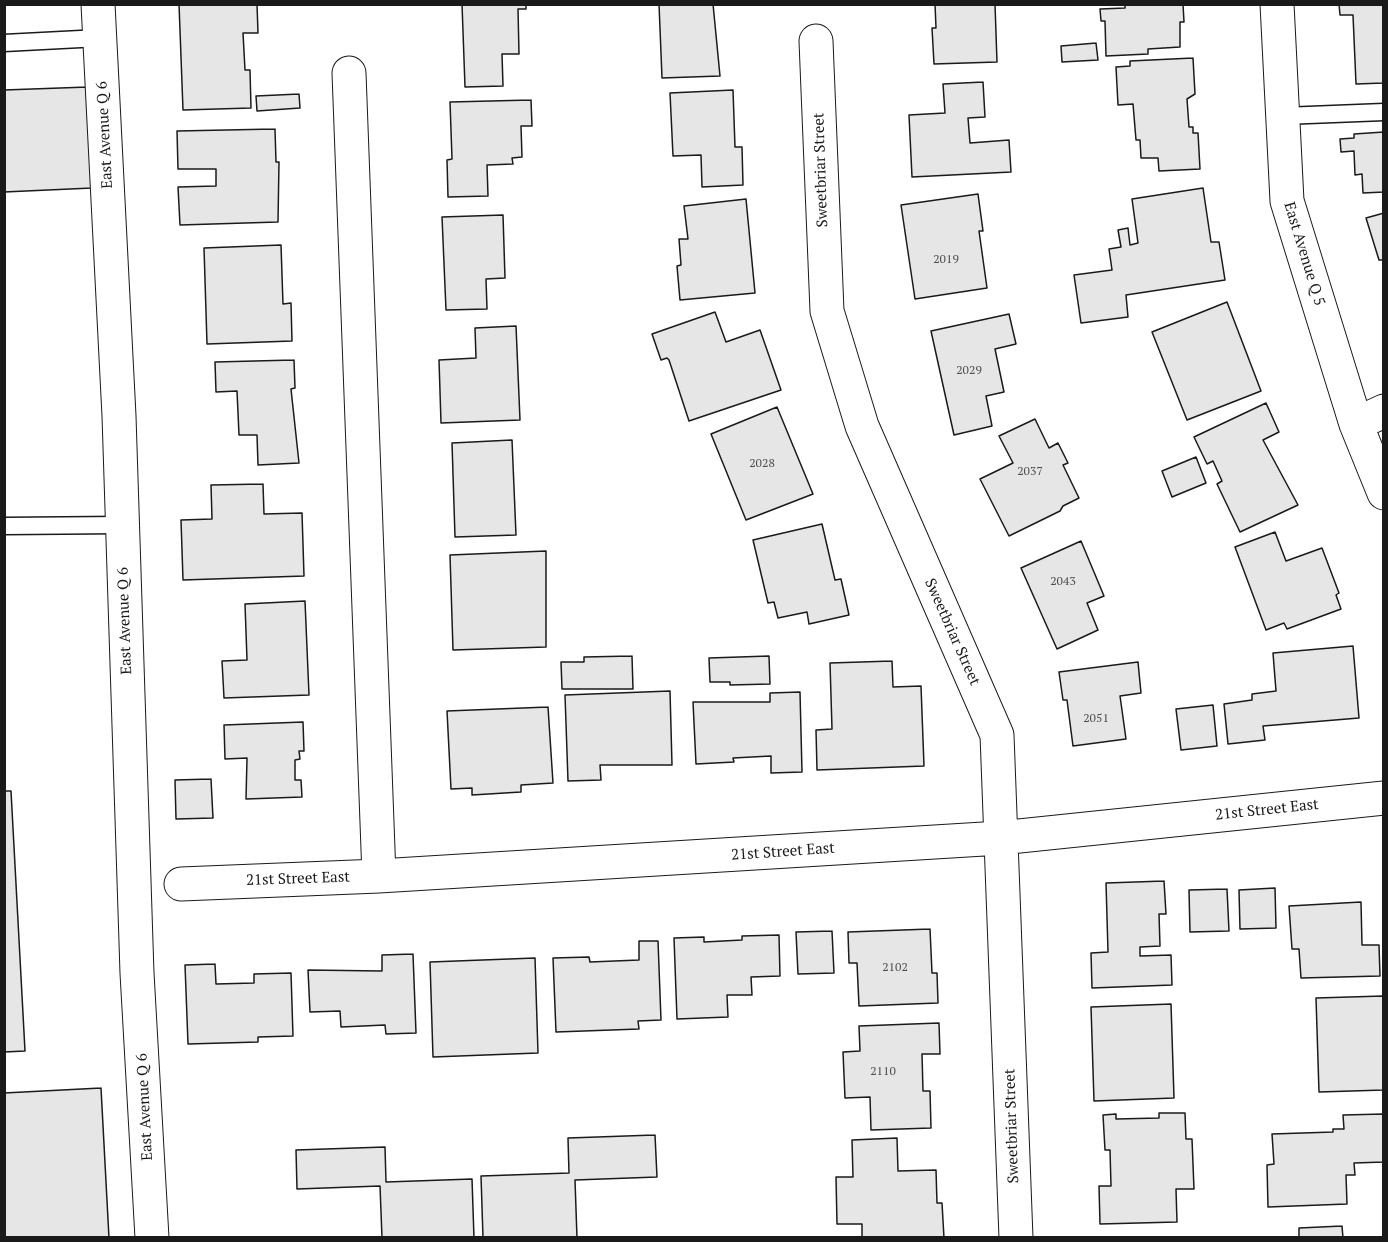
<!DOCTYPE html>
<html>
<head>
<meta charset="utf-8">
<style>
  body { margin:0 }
  #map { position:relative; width:1388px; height:1242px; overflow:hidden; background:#fff; font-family:"PT Serif",serif }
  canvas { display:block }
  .frame { position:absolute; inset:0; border:6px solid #1a1a1a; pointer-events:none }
</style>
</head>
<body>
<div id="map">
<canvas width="1388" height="1242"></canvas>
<div class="frame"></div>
</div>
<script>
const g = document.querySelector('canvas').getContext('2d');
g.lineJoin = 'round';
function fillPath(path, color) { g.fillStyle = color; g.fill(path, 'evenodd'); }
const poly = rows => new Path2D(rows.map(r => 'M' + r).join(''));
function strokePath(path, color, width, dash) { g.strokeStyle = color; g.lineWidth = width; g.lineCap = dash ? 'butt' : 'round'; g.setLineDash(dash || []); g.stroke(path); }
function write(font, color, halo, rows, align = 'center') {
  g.font = font + ' "PT Serif",serif'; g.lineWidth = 4.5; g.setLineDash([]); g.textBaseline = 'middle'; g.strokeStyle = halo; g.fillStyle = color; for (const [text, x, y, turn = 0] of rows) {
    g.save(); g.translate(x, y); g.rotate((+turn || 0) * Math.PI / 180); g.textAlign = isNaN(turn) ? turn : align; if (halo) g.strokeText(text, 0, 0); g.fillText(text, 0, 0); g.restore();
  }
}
const building = poly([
  [179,4,257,4,258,33,243,33,245,70,250,70,251,108,183,110,179,4],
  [462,4,526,4,526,9,518,9,519,54,502,54,503,86,465,87,462,4],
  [659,4,713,4,720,76,662,78,659,4],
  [935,4,995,4,997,62,934,64,932,28,936,28,935,4],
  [1125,4,1183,4,1184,22,1180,22,1180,47,1148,49,1148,54,1106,56,1105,21,1101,21,1100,9,1125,8,1125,4],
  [1339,4,1384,4,1384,83,1356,84,1353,15,1340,15,1339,4],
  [1096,43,1098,60,1062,62,1061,46,1096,43],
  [1193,58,1195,94,1187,99,1189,127,1193,127,1193,133,1198,133,1200,169,1159,171,1158,158,1141,158,1140,140,1136,140,1133,104,1118,105,1116,67,1130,66,1130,61,1193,58],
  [983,82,985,117,968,118,970,143,1009,140,1011,172,912,177,909,115,945,113,943,84,983,82],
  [88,87,92,188,4,192,4,90,88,87],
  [733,90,735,147,742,147,743,185,702,187,701,155,673,156,670,93,733,90],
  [299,94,300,108,257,111,256,96,299,94],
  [531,100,532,126,521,126,522,157,512,158,513,164,487,165,488,196,448,197,447,160,452,159,450,102,531,100],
  [275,129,276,162,279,162,278,222,180,225,178,187,216,186,216,169,178,169,177,131,275,129],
  [1384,132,1384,192,1363,193,1362,174,1355,175,1354,151,1341,152,1340,139,1354,138,1354,134,1384,132],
  [1203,188,1211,242,1219,242,1225,280,1126,295,1128,317,1081,323,1074,275,1112,270,1109,249,1121,247,1118,230,1128,228,1130,245,1138,243,1132,199,1203,188],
  [978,194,983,231,979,231,987,288,915,299,901,205,978,194],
  [746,199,755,293,680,300,677,266,681,265,679,239,688,239,684,206,746,199],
  [1384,213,1384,260,1379,260,1366,218,1384,213],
  [503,215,505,278,486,279,487,309,446,310,442,217,503,215],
  [281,245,283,304,291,303,292,341,207,344,204,248,281,245],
  [1227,302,1261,391,1187,420,1152,332,1227,302],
  [715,312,726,342,760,330,781,390,689,421,669,360,667,358,661,360,652,334,715,312],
  [1009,314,1016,344,995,349,1004,392,986,396,992,426,954,435,931,331,1009,314],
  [516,326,520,420,441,423,439,360,476,358,475,328,516,326],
  [294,360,295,388,291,389,299,463,258,465,257,435,239,435,237,391,216,392,215,362,294,360],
  [1266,403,1279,432,1263,440,1298,505,1240,532,1217,484,1222,481,1213,461,1207,464,1194,437,1266,403],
  [777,407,813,494,746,520,711,434,777,407],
  [1035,419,1049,448,1058,443,1068,463,1063,465,1079,498,1063,506,1060,511,1009,536,980,479,1013,463,999,436,1035,419],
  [512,440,516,535,455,537,452,443,512,440],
  [1196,457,1206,483,1172,497,1162,471,1196,457],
  [263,484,264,514,302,513,304,576,183,580,181,520,212,519,211,485,263,484],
  [822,524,835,580,841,579,849,615,809,624,807,612,778,618,774,602,768,603,753,540,822,524],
  [1275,532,1286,561,1322,548,1339,593,1336,595,1341,609,1287,629,1284,623,1266,630,1235,547,1275,532],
  [1081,541,1104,596,1087,603,1098,630,1057,649,1021,568,1081,541],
  [546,551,546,647,453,650,450,555,546,551],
  [305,601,309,695,224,698,222,661,247,660,245,604,305,601],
  [1353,646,1359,718,1263,726,1265,740,1228,744,1224,704,1252,700,1252,694,1276,691,1273,653,1353,646],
  [632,656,633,689,562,689,561,662,584,662,584,657,632,656],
  [769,656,770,684,730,685,730,682,710,682,709,658,769,656],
  [892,661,893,687,921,686,924,766,817,770,816,730,832,729,830,663,892,661],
  [1138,662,1141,693,1120,696,1126,739,1073,746,1067,700,1063,700,1059,672,1138,662],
  [670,691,672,765,600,765,601,780,568,781,565,695,670,691],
  [800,692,802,772,771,773,771,756,733,758,734,762,696,764,693,702,770,702,770,693,800,692],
  [1213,705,1217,746,1181,750,1176,709,1213,705],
  [548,707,553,783,521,785,521,792,472,795,472,788,451,789,447,711,548,707],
  [303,722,304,751,299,751,300,759,295,760,295,780,301,780,302,797,246,799,247,758,225,759,224,725,303,722],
  [211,779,213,818,176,819,175,780,211,779],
  [4,791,11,791,25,1051,4,1052,4,791],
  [1164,881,1166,914,1159,914,1160,946,1140,947,1140,956,1171,955,1172,985,1092,988,1091,953,1108,952,1106,883,1164,881],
  [1275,888,1276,928,1240,929,1239,890,1275,888],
  [1227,889,1229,931,1190,932,1189,890,1227,889],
  [1361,902,1362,945,1379,945,1380,976,1301,978,1299,949,1292,949,1289,906,1361,902],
  [930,929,932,973,937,973,938,1003,859,1006,857,963,849,963,848,932,930,929],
  [832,931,834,973,798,974,796,932,832,931],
  [779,935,780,976,751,977,752,995,727,995,728,1017,677,1019,674,938,704,937,704,942,742,940,742,936,779,935],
  [639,941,658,941,661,1020,638,1021,639,1029,556,1032,553,958,589,957,590,962,639,960,639,941],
  [413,954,416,1033,386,1034,385,1025,341,1027,340,1011,310,1012,308,970,382,971,382,955,413,954],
  [535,958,538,1053,433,1057,430,962,535,958],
  [215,964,216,984,254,983,254,974,291,973,293,1036,258,1037,258,1042,188,1044,185,965,215,964],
  [1383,996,1384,1090,1319,1092,1316,998,1383,996],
  [1171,1004,1174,1098,1094,1101,1091,1007,1171,1004],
  [939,1023,940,1054,922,1054,923,1091,930,1091,931,1128,871,1130,870,1097,845,1098,843,1052,860,1051,859,1026,939,1023],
  [101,1088,109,1238,4,1238,4,1093,101,1088],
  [1159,1113,1185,1113,1186,1139,1192,1139,1194,1189,1176,1189,1177,1222,1100,1224,1099,1186,1111,1186,1110,1150,1105,1150,1103,1115,1116,1114,1116,1119,1159,1118,1159,1113],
  [1384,1114,1384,1162,1354,1163,1355,1175,1346,1175,1347,1204,1268,1207,1267,1165,1274,1164,1272,1134,1333,1132,1333,1129,1344,1129,1343,1115,1384,1114],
  [655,1135,657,1177,575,1180,577,1238,483,1238,481,1176,569,1173,568,1138,655,1135],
  [897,1138,898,1171,936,1170,937,1203,942,1203,944,1238,862,1238,862,1224,837,1224,836,1177,853,1177,852,1140,897,1138],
  [385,1147,386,1182,472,1179,474,1238,382,1238,380,1186,297,1189,296,1150,385,1147],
  [1342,1226,1343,1238,1299,1238,1299,1228,1342,1226]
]);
fillPath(building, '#e6e6e6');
strokePath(building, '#1a1a1a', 1.5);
const lane = poly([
  [4,43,100,38],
  [1283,116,1384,112],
  [4,526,122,525]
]);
const street = poly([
  [98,4,119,416,137,973,152,1238],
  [1277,4,1287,201,1356,424,1384,493],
  [816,41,827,311,862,426,997,735,1016,1238],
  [349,73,379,876],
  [1356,424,1384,411],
  [181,884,379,876,1000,838,1384,798]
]);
strokePath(lane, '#1a1a1a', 19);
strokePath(street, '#1a1a1a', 35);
strokePath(lane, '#fff', 16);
strokePath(street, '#fff', 33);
write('12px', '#4d4d4d', null, [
  ["2019",946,260],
  ["2029",969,371],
  ["2028",762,464],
  ["2037",1030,472],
  ["2043",1063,582],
  ["2051",1096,719],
  ["2102",895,968],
  ["2110",883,1072]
]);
write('15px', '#1a1a1a', '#fff', [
  ["East Avenue Q 6",105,135,-93],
  ["Sweetbriar Street",821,170,-92],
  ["East Avenue Q 5",1304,254,73],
  ["East Avenue Q 6",125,621,-92],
  ["Sweetbriar Street",952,632,66],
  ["21st Street East",1267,810,-6],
  ["21st Street East",783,852,-4],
  ["21st Street East",298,879,-2],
  ["East Avenue Q 6",145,1107,-93],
  ["Sweetbriar Street",1012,1126,-92]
]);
</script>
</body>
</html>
